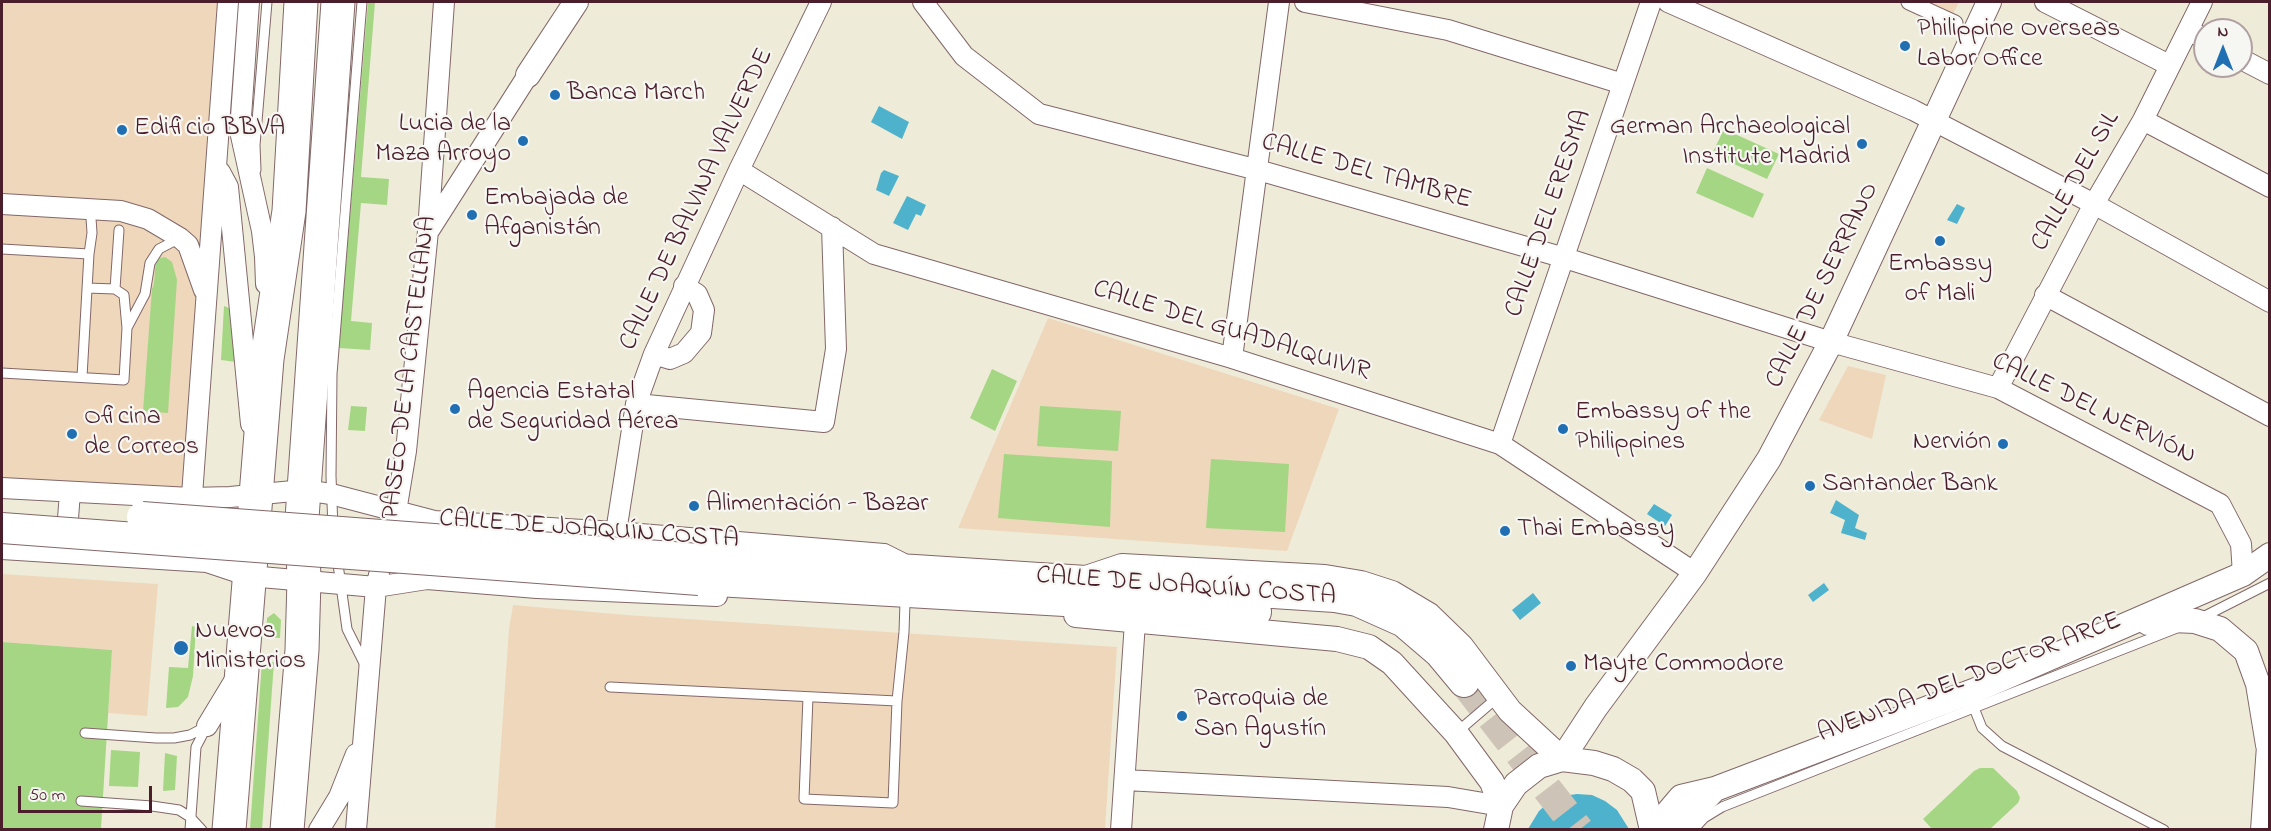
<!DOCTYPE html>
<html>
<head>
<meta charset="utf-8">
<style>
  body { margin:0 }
  #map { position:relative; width:2271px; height:831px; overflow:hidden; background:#eeecd9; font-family:"Indie Flower",sans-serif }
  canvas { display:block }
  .frame { position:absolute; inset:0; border:3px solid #4a1f2b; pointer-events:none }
  .north { position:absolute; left:2193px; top:18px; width:60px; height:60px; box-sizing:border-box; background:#f6f6f2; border:2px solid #b1a0a2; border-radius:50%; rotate:0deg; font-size:16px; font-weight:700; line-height:24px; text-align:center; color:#4a1f2b }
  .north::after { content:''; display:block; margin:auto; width:21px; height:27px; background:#1f6fb2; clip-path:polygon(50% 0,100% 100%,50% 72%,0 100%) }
  .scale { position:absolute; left:18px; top:786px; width:134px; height:27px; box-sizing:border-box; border:3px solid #4a1f2b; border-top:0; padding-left:8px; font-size:18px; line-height:21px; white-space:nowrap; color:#4a1f2b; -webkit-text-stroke:4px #f6f6f2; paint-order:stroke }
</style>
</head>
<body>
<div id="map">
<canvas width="2271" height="831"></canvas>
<div class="frame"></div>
<div class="north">N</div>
<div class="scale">50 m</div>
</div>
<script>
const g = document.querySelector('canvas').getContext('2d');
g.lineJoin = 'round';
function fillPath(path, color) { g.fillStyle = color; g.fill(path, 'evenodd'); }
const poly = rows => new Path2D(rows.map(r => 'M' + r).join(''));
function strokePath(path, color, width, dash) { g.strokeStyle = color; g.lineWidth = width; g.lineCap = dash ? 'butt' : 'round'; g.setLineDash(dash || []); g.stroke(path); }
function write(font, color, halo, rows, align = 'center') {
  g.font = font + ' "Indie Flower",sans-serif'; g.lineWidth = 4.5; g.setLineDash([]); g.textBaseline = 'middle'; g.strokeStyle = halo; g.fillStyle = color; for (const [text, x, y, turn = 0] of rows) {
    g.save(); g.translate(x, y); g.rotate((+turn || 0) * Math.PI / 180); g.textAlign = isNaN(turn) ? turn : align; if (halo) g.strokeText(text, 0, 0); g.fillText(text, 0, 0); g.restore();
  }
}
fillPath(poly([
  [2,2,228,2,191,498,2,488],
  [1920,2,1959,2,1952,16],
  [1048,318,1339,409,1287,551,958,528],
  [1848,366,1886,375,1872,439,1819,420],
  [2,574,158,584,147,716,108,713,112,650,2,642],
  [513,605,626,615,1117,647,1105,829,495,830,509,629]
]), '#eed7bb');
fillPath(poly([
  [368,2,375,2,361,177,389,179,387,205,361,203,351,321,372,323,370,350,339,348],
  [1724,129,1779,154,1767,179,1712,154],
  [1707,168,1764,194,1753,218,1696,193],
  [165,257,172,262,177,280,168,413,143,411,152,289,154,284,156,259],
  [224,306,229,308,235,327,236,362,221,360],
  [992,369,1017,381,995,431,970,418],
  [351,406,367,407,365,431,348,430],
  [1040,406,1121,411,1118,451,1037,446],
  [1004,454,1112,461,1110,527,998,518],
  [1211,459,1289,464,1285,532,1206,528],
  [274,613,281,620,280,638,266,637,267,618],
  [192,626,196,627,193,676,188,697,178,707,166,708,169,667,188,668],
  [2,642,112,650,101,829,2,829],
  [262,661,274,662,262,829,250,829],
  [111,750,140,752,138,787,109,786],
  [165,753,177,756,175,790,163,791],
  [1980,768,1993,768,2017,791,2020,798,2018,803,1990,829,1932,829,1923,819,1974,771]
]), '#a5d684');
fillPath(poly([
  [879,106,909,122,902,139,871,122],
  [884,170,899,176,889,196,876,190,881,173],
  [907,196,926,205,921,216,916,214,908,230,893,223],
  [1957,204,1965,208,1957,224,1947,220],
  [1836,500,1859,515,1855,528,1867,533,1865,540,1841,533,1845,520,1830,513],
  [1654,504,1672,515,1665,526,1647,514],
  [1824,583,1829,590,1813,602,1808,595],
  [1533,593,1541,603,1520,620,1512,610],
  [1577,794,1592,795,1605,801,1617,810,1629,829,1528,829,1539,811,1550,801,1563,796]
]), '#4eb2cd');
strokePath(poly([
  [1464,682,1579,830]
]), '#cdc3b6', 30, [30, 15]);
const service = poly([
  [256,170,255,145,267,2],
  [2,249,89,254],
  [115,289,119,230],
  [127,328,145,294,150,263,159,249,178,239],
  [2,373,124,380,127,328,124,295,115,289,87,288],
  [82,377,89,254,92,233,91,218,88,210],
  [333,529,331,476,332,374,362,2],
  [337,557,347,629,366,667],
  [2201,618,2270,583],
  [610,687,897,701,904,632,905,602],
  [808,697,804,799,893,803,897,701],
  [1975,704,1974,708,1982,728,2002,746,2164,830],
  [85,733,156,738,174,738,190,735,207,726],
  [1456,733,1498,697],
  [81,801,152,806,179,810,190,817,202,830],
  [1695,828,1704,818,1722,807,2177,628],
  [190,830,196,747,207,726]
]);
const pedestrian = poly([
  [1909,2,1955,23]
]);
const minor = poly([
  [249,2,240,131,262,231,265,257,266,284],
  [923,2,964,56,1039,114,1258,170,1565,258,1831,342,1998,388,2220,504,2241,544,2243,574],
  [1305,2,1448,30,1623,84],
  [1668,2,1913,110,2094,204,2270,302],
  [2045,2,2169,65],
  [2188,30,2205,39],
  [2241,59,2270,74],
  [2143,120,2270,187],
  [739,170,874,254,1232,358,1500,444,1695,573],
  [220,172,228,187,251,424],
  [2,204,121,211,148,219,180,238,188,245,204,290],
  [430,229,528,75],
  [2045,295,2270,416],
  [654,354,670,359,684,353,701,333,704,310,697,294,684,286],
  [1232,358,1279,2],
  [1998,388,2094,204,2143,120,2202,2],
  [636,404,824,422,836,349,832,227],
  [1500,444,1651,2],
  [2,488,191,498,230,497,304,490,331,494,434,521,616,532,884,554,902,563],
  [191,509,228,2],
  [394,524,406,451,428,231,444,2],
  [616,532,636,404,654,354,739,170,821,2],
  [66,545,70,492],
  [2,549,207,562,249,576,376,587,427,579,537,588,717,596],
  [207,726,236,678],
  [1125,780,1448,797,1501,806],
  [319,830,339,797,356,754],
  [356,830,376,587,379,575],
  [1121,830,1135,622]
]);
const tertiary = poly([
  [528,75,576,2],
  [1086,578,1122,566,1325,577,1361,583,1392,593,1429,615,1461,646,1510,711,1562,759],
  [1076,615,1337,639,1369,647,1392,663,1456,733,1492,782,1501,806],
  [2148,623,2172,620,2195,621,2220,629,2246,651,2258,684,2268,745],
  [1562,759,1596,707,1695,573,1769,459,1831,342,1989,2],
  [1496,830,1501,806,1516,784,1539,766,1562,759,1594,763,1613,769,1632,780,1643,791,1652,830],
  [1657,830,1664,817,1681,797,1715,789,1976,690,2243,574,2270,555],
  [1681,830,1690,815,1715,789],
  [2263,830,2270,732]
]);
const primary = poly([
  [699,559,915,570,1335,597,1357,601,1404,622,1439,652,1464,682],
  [699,580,1256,612]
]);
const trunk = poly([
  [229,830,267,359,289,211,301,2],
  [287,830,302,650,304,580,302,518,304,490,338,2]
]);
strokePath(service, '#836768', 11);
strokePath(pedestrian, '#836768', 17);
strokePath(minor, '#836768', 22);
strokePath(tertiary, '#836768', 26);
strokePath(primary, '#836768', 32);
strokePath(trunk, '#836768', 35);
strokePath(service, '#fff', 9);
strokePath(pedestrian, '#fff', 15);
strokePath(minor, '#fff', 20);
strokePath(tertiary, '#fff', 24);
strokePath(primary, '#fff', 30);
strokePath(trunk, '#fff', 33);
const primaryBridge = poly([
  [142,517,699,559],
  [2,528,699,580]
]);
strokePath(primaryBridge, '#836768', 32, []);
strokePath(primaryBridge, '#fff', 30);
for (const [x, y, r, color] of [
  [1905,46,6,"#1f6fb2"],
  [555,95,6,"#1f6fb2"],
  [122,130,6,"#1f6fb2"],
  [523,141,6,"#1f6fb2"],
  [1862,144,6,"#1f6fb2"],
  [472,215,6,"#1f6fb2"],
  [1940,241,6,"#1f6fb2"],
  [455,409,6,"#1f6fb2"],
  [1563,429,6,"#1f6fb2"],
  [72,434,6,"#1f6fb2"],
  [2003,444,6,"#1f6fb2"],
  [1810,486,6,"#1f6fb2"],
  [694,506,6,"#1f6fb2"],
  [1505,531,6,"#1f6fb2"],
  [181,648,8,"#1f6fb2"],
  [1571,666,6,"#1f6fb2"],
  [1182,716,6,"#1f6fb2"]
]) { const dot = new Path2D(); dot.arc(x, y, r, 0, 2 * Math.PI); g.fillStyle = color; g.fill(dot); strokePath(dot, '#f6f6f2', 2); }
write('26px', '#4a1f2b', '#f6f6f2', [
  ["Philippine Overseas",1917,31],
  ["Labor Office",1917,61],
  ["Banca March",567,95],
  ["Lucia de la",511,126,"right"],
  ["Maza Arroyo",511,156,"right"],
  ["German Archaeological",1850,129,"right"],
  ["Institute Madrid",1850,159,"right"],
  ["Edificio BBVA",134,130],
  ["Embajada de",484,200],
  ["Afganistán",484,230],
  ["Embassy",1940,266,"center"],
  ["of Mali",1940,296,"center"],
  ["Agencia Estatal",467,394],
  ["de Seguridad Aérea",467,424],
  ["Embassy of the",1575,414],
  ["Philippines",1575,444],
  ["Oficina",84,419],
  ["de Correos",84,449],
  ["Nervión",1991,444,"right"],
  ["Santander Bank",1822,486],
  ["Alimentación - Bazar",706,506],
  ["Thai Embassy",1517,531],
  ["Nuevos",195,633],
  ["Ministerios",195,663],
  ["Mayte Commodore",1583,666],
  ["Parroquia de",1194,701],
  ["San Agustín",1194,731]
], 'left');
write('26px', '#4a1f2b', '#f6f6f2', [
  ["CALLE DEL TAMBRE",1366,173,16],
  ["CALLE DEL SIL",2077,182,-61],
  ["CALLE DE BALVINA VALVERDE",698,200,-65],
  ["CALLE DEL ERESMA",1550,214,-71],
  ["CALLE DE SERRANO",1824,286,-64],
  ["CALLE DEL GUADALQUIVIR",1231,332,17],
  ["PASEO DE LA CASTELLANA",411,368,-83],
  ["CALLE DEL NERVIÓN",2093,410,26],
  ["CALLE DE JOAQUÍN COSTA",589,531,4],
  ["CALLE DE JOAQUÍN COSTA",1186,588,4],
  ["AVENIDA DEL DOCTOR ARCE",1970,679,-21]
]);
</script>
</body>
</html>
